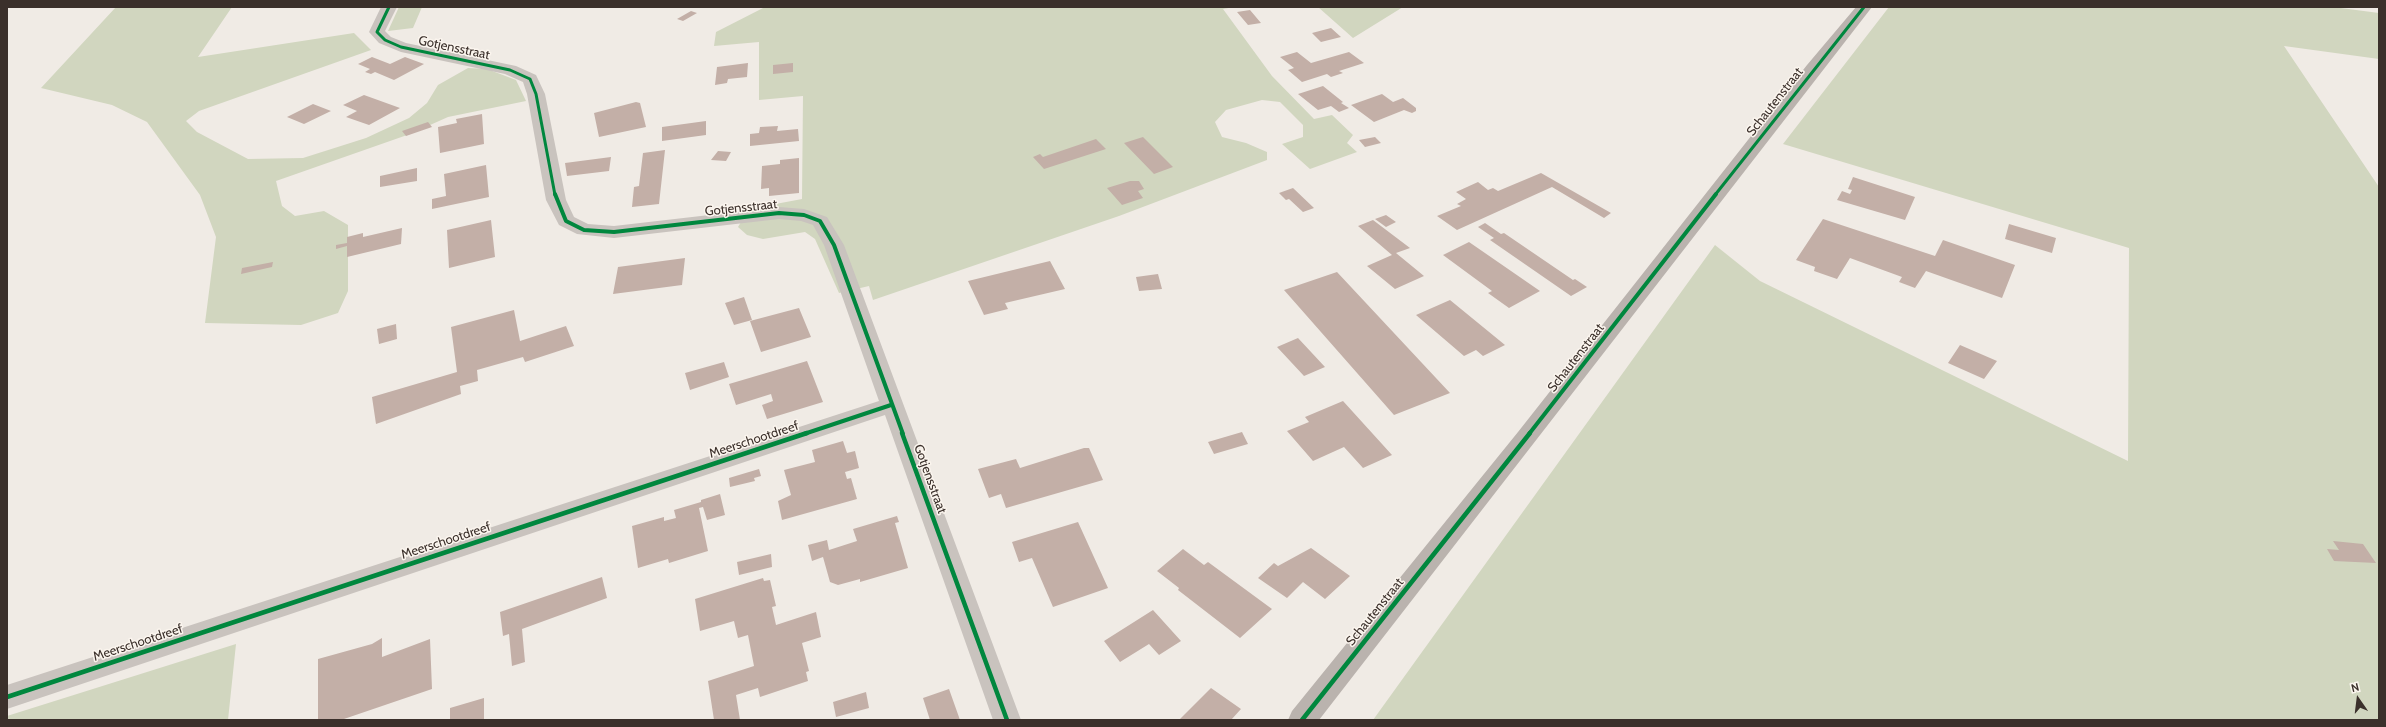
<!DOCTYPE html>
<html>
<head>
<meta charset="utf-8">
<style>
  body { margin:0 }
  #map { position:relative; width:2386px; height:727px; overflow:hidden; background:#f0ebe5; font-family:Cabin,sans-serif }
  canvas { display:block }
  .frame { position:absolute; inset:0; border:8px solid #3b302b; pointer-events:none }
  .north { position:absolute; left:2338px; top:679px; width:40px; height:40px; -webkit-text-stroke:3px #fbf5ee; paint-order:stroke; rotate:346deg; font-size:11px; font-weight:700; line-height:16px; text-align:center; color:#3b302b }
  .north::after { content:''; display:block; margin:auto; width:14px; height:18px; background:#3b302b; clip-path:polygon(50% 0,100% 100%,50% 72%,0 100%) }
</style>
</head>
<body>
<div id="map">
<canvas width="2386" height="727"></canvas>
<div class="frame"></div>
<div class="north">N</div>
</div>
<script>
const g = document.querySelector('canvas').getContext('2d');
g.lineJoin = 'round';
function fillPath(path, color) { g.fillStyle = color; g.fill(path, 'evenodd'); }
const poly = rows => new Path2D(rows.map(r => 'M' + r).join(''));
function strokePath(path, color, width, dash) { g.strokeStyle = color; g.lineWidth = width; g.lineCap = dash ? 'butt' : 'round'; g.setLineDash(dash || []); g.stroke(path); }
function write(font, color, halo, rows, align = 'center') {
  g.font = font + ' Cabin,sans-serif'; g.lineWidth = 3; g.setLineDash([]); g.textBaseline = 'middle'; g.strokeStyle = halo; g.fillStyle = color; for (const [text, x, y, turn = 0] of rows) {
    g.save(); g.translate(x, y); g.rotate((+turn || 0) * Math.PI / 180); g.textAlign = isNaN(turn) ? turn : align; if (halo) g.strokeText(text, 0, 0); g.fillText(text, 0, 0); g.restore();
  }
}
fillPath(poly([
  [116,7,232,7,198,57,354,33,371,50,199,111,186,121,197,132,248,159,303,158,366,138,409,118,427,103,438,85,468,68,487,69,516,80,526,101,448,117,410,134,276,181,282,206,295,216,324,211,348,225,348,291,338,313,301,325,205,323,216,237,200,195,147,122,112,105,41,88],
  [399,7,422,7,413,28,388,31],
  [765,7,1234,7,1223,9,1272,76,1314,119,1332,115,1353,135,1347,143,1357,152,1310,169,1282,144,1303,137,1303,125,1280,102,1262,100,1226,110,1215,122,1222,137,1246,143,1267,152,1267,160,1119,216,873,300,869,286,839,293,815,239,805,232,763,239,747,235,738,227,749,209,802,199,803,96,759,100,759,42,714,46,716,32],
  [1318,7,1403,7,1353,38],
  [1889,7,2333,7,2379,13,2379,59,2284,46,2379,187,2379,720,1373,720,1715,245,1760,281,2128,461,2129,248,1783,144],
  [236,644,228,720,7,720,7,716]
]), '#d1d6bf');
fillPath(poly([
  [1250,10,1261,23,1248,25,1237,12],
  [691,11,697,13,683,21,677,19],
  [1331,28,1341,37,1321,42,1312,33],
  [1297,52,1311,63,1349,52,1364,63,1339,71,1343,73,1331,77,1327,74,1302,82,1288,70,1294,68,1280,57],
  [372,57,390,64,405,57,424,64,394,80,375,72,371,74,365,72,370,69,358,64],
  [748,63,747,77,728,79,727,83,715,85,717,67],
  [793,63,793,72,773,74,773,65],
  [1323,86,1343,102,1341,103,1349,108,1339,112,1331,106,1318,110,1298,94],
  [1382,94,1393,102,1403,98,1416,108,1416,111,1412,113,1404,110,1374,122,1351,105],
  [364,95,400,108,369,125,346,117,357,111,343,105],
  [636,102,640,103,646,127,599,137,594,113],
  [313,104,331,111,304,124,287,117],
  [482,114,484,144,440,153,438,127,457,123,456,119],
  [706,121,706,135,662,141,662,127],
  [428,122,432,127,406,136,402,131],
  [778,126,777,131,798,129,799,141,750,146,750,134,759,133,760,127],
  [1143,137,1173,167,1154,174,1124,143],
  [1375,137,1381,143,1365,147,1359,140],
  [1096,139,1106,149,1044,169,1033,157,1040,154,1043,157],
  [665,150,659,204,632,207,634,187,639,186,643,153],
  [718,151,731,152,726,161,711,160],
  [611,157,609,171,567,176,565,163],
  [799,158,799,193,769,196,769,188,761,189,762,166,780,164,780,160],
  [486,165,489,197,432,209,432,199,446,196,444,174],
  [417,168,417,181,380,187,380,176],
  [1541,173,1611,213,1604,218,1552,187,1457,230,1437,216,1461,206,1457,204,1466,199,1456,192,1478,182,1488,190,1493,188,1498,191],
  [1853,177,1915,197,1905,220,1837,200,1842,191,1850,194,1852,190,1848,189],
  [1130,181,1139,181,1144,189,1138,191,1143,198,1122,205,1107,188],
  [1293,188,1314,208,1303,212,1289,199,1286,200,1279,193],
  [1386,215,1396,222,1386,227,1375,219],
  [1823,219,1935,256,1943,240,2015,265,2002,298,1926,271,1915,288,1899,282,1902,277,1850,258,1837,279,1814,271,1815,267,1796,260],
  [491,220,495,257,449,268,447,230],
  [1373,220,1410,248,1396,253,1424,276,1395,289,1367,266,1392,255,1358,226],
  [1485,223,1501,234,1504,233,1573,280,1575,279,1587,287,1571,296,1490,240,1494,238,1478,227],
  [2009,224,2056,238,2052,253,2005,239],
  [402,228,401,244,347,257,347,246,336,249,336,245,347,243,347,237,363,233,363,237],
  [1469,242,1540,291,1509,308,1488,293,1492,291,1443,255],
  [685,258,682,285,613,294,618,267],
  [1050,261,1065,289,1005,303,1008,309,984,315,968,281],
  [273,262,272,267,241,274,242,268],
  [1337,272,1450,393,1394,415,1284,290],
  [1158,274,1162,289,1139,291,1136,277],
  [744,297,752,320,734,325,725,303],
  [1450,300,1505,345,1483,356,1476,350,1464,356,1416,315],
  [799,308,811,337,761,352,750,321],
  [514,310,520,341,566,326,574,346,525,362,523,357,477,370,478,381,460,386,461,394,376,424,372,397,457,372,451,327],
  [396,324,397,339,379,344,377,329],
  [1298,338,1325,367,1304,376,1277,347],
  [1960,345,1997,361,1984,379,1948,363],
  [807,361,823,402,767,419,762,405,773,401,771,394,736,405,729,384],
  [724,362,729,377,690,390,685,373],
  [1343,401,1392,455,1363,468,1344,447,1313,461,1287,431,1309,422,1305,417],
  [1242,432,1248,444,1214,454,1208,442],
  [843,441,847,453,855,451,859,468,845,472,847,479,851,478,857,499,782,520,778,501,791,495,784,470,815,462,812,450],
  [1084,448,1089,448,1103,480,1006,508,1001,494,989,498,978,469,1016,459,1020,468],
  [759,469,761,476,754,478,755,481,730,487,729,478],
  [720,494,725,515,707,520,703,507,699,508,708,551,669,563,668,559,638,568,632,526,664,517,664,521,676,518,674,510,701,502,701,500],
  [897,516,899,522,895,523,908,568,860,582,860,579,838,585,830,582,823,557,812,561,808,545,827,540,829,550,857,541,853,529],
  [1078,522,1108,588,1053,607,1032,558,1019,562,1012,542],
  [2333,541,2363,544,2376,563,2334,561,2327,549,2339,550],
  [1311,548,1350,576,1325,599,1303,582,1287,598,1258,578,1274,563,1278,566],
  [1183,549,1204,565,1208,562,1272,609,1240,638,1178,590,1179,588,1157,571],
  [771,554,772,567,739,575,737,562],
  [602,577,607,598,522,629,525,662,512,666,509,634,503,636,500,612],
  [763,578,764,581,770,580,776,606,772,607,776,625,816,612,821,637,802,643,809,671,806,672,808,681,760,697,758,688,736,695,740,720,714,720,708,681,754,666,748,635,738,638,734,621,700,631,695,599],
  [1153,610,1181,641,1159,655,1149,644,1120,662,1104,641],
  [382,638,382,657,430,639,432,689,341,720,318,720,318,659,372,644],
  [1211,688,1241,709,1231,720,1179,720],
  [949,689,960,720,930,720,923,698],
  [866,692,869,708,836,717,833,702],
  [484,698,484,720,450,720,450,708]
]), '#c3afa7');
fillPath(poly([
  [381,7,397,7,385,31,391,37,406,43,516,66,536,75,545,94,566,200,574,217,588,224,614,226,779,207,804,209,827,217,844,245,1021,720,993,720,885,415,7,709,7,685,879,401,824,245,813,225,801,221,779,219,614,238,577,234,559,225,546,200,527,94,523,82,505,74,401,52,379,43,369,32,381,7]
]), '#c9c3be');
fillPath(poly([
  [1856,7,1872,7,1319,720,1288,720,1292,711,1518,432,1807,65,1856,7]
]), '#bab3ae');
strokePath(poly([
  [389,7,377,32,385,40,401,47,510,70,530,79,536,94,555,195],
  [1715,195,1864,7]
]), '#00873e', 3);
strokePath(poly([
  [555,194,566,221,584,230,614,232,779,213,804,215,820,221,834,245,903,434],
  [804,434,891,405],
  [1529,434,1716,194]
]), '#00873e', 4);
strokePath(poly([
  [902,433,1007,720],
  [7,697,807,433],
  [1302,720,1530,433]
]), '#00873e', 4.5);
write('13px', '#3b302b', '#fbf5ee', [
  ["Gotjensstraat",454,48,12],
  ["Schautenstraat",1775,102,-52],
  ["Gotjensstraat",741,208,-6],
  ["Schautenstraat",1576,358,-52],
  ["Meerschootdreef",754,440,-18],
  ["Gotjensstraat",930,479,70],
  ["Meerschootdreef",446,541,-18],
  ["Schautenstraat",1375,612,-51],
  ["Meerschootdreef",138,643,-18]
]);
</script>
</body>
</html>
